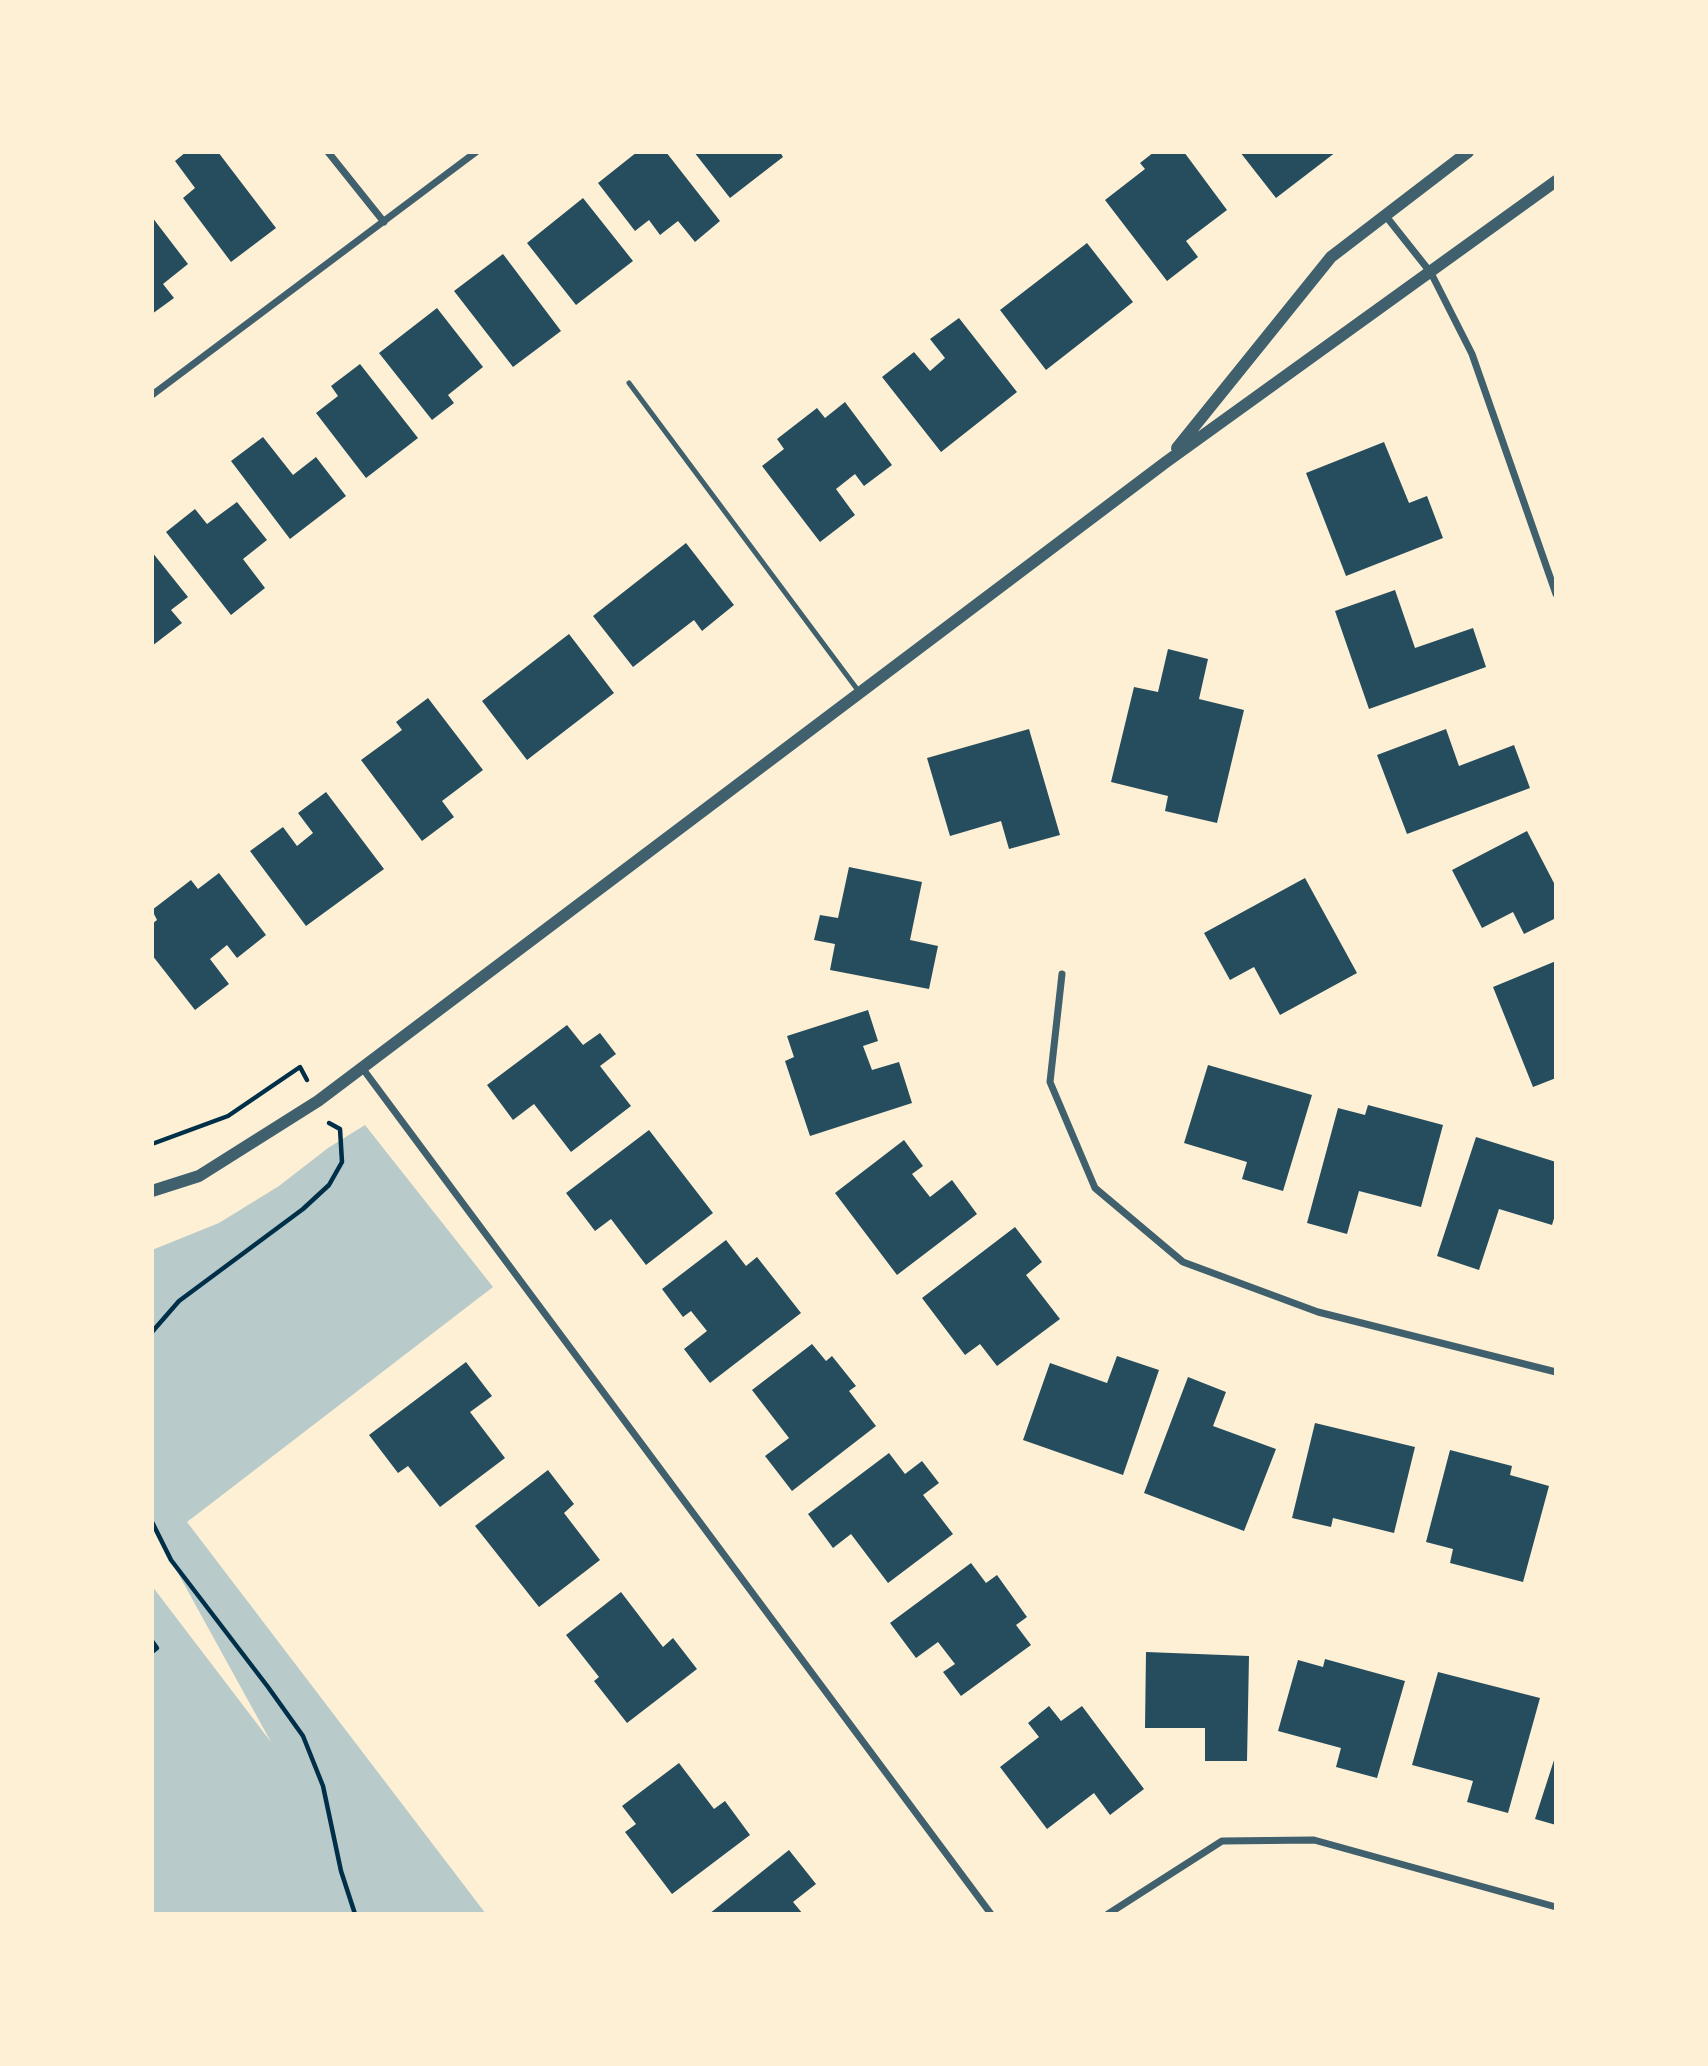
<!DOCTYPE html>
<html>
<head>
<meta charset="utf-8">
<style>
  body { margin:0 }
  #map { position:relative; width:1708px; height:2066px; overflow:hidden; background:#fdf0d5; font-family:Literata,serif }
  canvas { display:block }
  .frame { position:absolute; inset:0; border:154px solid #fdf0d5; pointer-events:none }
</style>
</head>
<body>
<div id="map">
<canvas width="1708" height="2066"></canvas>
<div class="frame"></div>
</div>
<script>
const g = document.querySelector('canvas').getContext('2d');
g.lineJoin = 'round';
function fillPath(path, color) { g.fillStyle = color; g.fill(path, 'evenodd'); }
const poly = rows => new Path2D(rows.map(r => 'M' + r).join(''));
function strokePath(path, color, width, dash) { g.strokeStyle = color; g.lineWidth = width; g.lineCap = dash ? 'butt' : 'round'; g.setLineDash(dash || []); g.stroke(path); }
fillPath(poly([
  [365,1125,493,1287,187,1522,486,1914,152,1914,152,1586,271,1742,152,1526,152,1250,219,1223,279,1186,328,1148]
]), '#b9caca');
fillPath(poly([
  [186,152,218,152,276,228,231,262,183,198,195,188,175,161],
  [637,152,666,152,720,221,695,242,678,221,660,235,649,220,635,231,598,183],
  [694,152,780,152,783,157,730,198],
  [1154,152,1184,152,1227,210,1186,241,1198,257,1167,281,1105,200,1145,169,1140,163],
  [1240,152,1336,152,1276,198],
  [583,198,633,261,576,305,527,243],
  [152,217,188,264,163,284,174,298,152,314],
  [1087,243,1133,302,1046,370,1000,310],
  [503,254,561,331,513,367,454,291],
  [437,308,483,367,448,395,454,403,432,420,379,353],
  [959,318,1017,392,941,452,882,377,914,352,930,371,945,358,930,339],
  [360,364,418,438,366,478,316,413,338,396,331,386],
  [845,402,892,465,864,486,855,474,836,489,855,515,820,542,762,466,784,449,777,439,817,408,825,418],
  [263,437,293,475,316,457,346,496,290,539,231,461],
  [1384,442,1409,503,1427,496,1443,538,1346,576,1306,473],
  [237,502,267,540,243,559,265,588,231,615,166,532,195,509,207,524],
  [686,543,734,605,702,631,694,620,633,667,593,616],
  [152,552,188,597,171,610,182,623,152,646],
  [1395,590,1415,648,1473,628,1486,667,1369,709,1335,611],
  [569,634,614,693,527,760,482,701],
  [1168,649,1208,659,1199,699,1244,710,1217,823,1165,811,1168,796,1111,782,1134,687,1158,692],
  [428,698,483,770,442,801,454,817,422,841,361,760,402,730,396,722],
  [1029,729,1060,835,1009,849,1001,821,950,836,927,758],
  [1446,729,1459,766,1514,745,1530,788,1407,834,1377,755],
  [326,792,384,869,306,926,250,851,283,827,297,846,313,833,298,813],
  [1527,831,1556,887,1556,918,1524,934,1513,912,1482,928,1452,870],
  [849,867,922,882,910,940,938,946,929,989,830,970,835,944,814,940,820,915,838,918],
  [219,873,266,935,237,958,227,945,210,959,229,984,195,1010,152,955,152,924,157,920,152,910,191,880,198,889],
  [1305,878,1357,973,1280,1015,1254,967,1230,980,1204,933],
  [1556,961,1556,1078,1533,1087,1493,987],
  [868,1010,878,1041,863,1046,872,1070,899,1062,912,1103,810,1136,785,1061,794,1057,787,1036],
  [567,1025,583,1045,600,1033,616,1054,600,1066,631,1106,571,1152,534,1104,513,1120,487,1085],
  [1208,1065,1312,1095,1283,1191,1242,1179,1247,1162,1184,1143],
  [1368,1105,1443,1125,1421,1207,1359,1191,1347,1234,1307,1223,1338,1108,1365,1115],
  [649,1130,713,1213,646,1265,611,1219,595,1231,566,1193],
  [1476,1137,1556,1162,1556,1212,1552,1225,1499,1209,1479,1270,1437,1256],
  [904,1140,923,1166,912,1174,930,1197,952,1180,977,1214,897,1275,835,1193],
  [1015,1227,1042,1262,1026,1275,1060,1319,997,1366,980,1344,965,1355,922,1298],
  [726,1240,746,1266,757,1257,801,1313,710,1383,684,1349,707,1331,691,1311,683,1317,662,1289],
  [812,1344,826,1361,832,1356,856,1386,849,1391,876,1426,792,1491,765,1456,789,1438,752,1390],
  [1117,1356,1159,1370,1123,1475,1023,1440,1050,1363,1107,1383],
  [466,1362,492,1396,470,1412,505,1458,440,1507,408,1466,398,1473,369,1435],
  [1188,1377,1226,1392,1213,1426,1276,1449,1244,1531,1144,1493],
  [1315,1423,1415,1447,1394,1533,1333,1518,1331,1527,1292,1518],
  [1450,1450,1512,1466,1510,1475,1549,1486,1523,1582,1450,1563,1453,1549,1426,1542],
  [889,1453,905,1474,922,1461,939,1483,923,1495,953,1534,888,1583,851,1534,833,1548,808,1514],
  [548,1470,574,1504,564,1513,600,1560,539,1607,475,1526],
  [971,1563,986,1583,997,1575,1027,1617,1016,1625,1031,1645,961,1696,943,1672,955,1664,938,1642,916,1658,890,1623],
  [621,1592,663,1647,673,1638,697,1669,627,1723,594,1681,599,1677,566,1635],
  [1146,1652,1249,1656,1247,1761,1205,1761,1205,1728,1145,1728],
  [1325,1659,1405,1681,1377,1778,1336,1767,1341,1748,1278,1731,1298,1660,1323,1667],
  [1438,1672,1540,1698,1508,1813,1467,1802,1473,1781,1412,1765],
  [1049,1706,1061,1721,1082,1706,1144,1789,1110,1815,1094,1793,1047,1829,1000,1767,1039,1737,1028,1723],
  [1555,1757,1556,1757,1556,1825,1535,1819],
  [679,1763,714,1809,725,1801,750,1835,672,1894,625,1832,636,1824,622,1806],
  [789,1850,816,1884,793,1902,803,1914,709,1914]
]), '#264d5e');
strokePath(poly([
  [152,1144,228,1116,300,1067,307,1080],
  [152,1332,179,1301,303,1209,329,1185,342,1162,340,1129,329,1123],
  [152,1522,171,1560,268,1687,303,1736,323,1786,341,1871,355,1914],
  [152,1641,157,1648,152,1652]
]), '#003049', 4.5);
strokePath(poly([
  [629,383,860,693]
]), '#3f606c', 5);
strokePath(poly([
  [328,152,384,222],
  [1385,215,1431,273,1472,354,1556,594],
  [152,395,476,152],
  [1062,974,1050,1082,1095,1188,1183,1262,1318,1312,1556,1372],
  [363,1069,991,1914],
  [1108,1914,1222,1841,1314,1840,1556,1907]
]), '#3f606c', 7);
strokePath(poly([
  [1177,448,1331,257,1468,152],
  [152,1191,199,1176,318,1101,1166,462,1556,181]
]), '#3f606c', 12);
</script>
</body>
</html>
